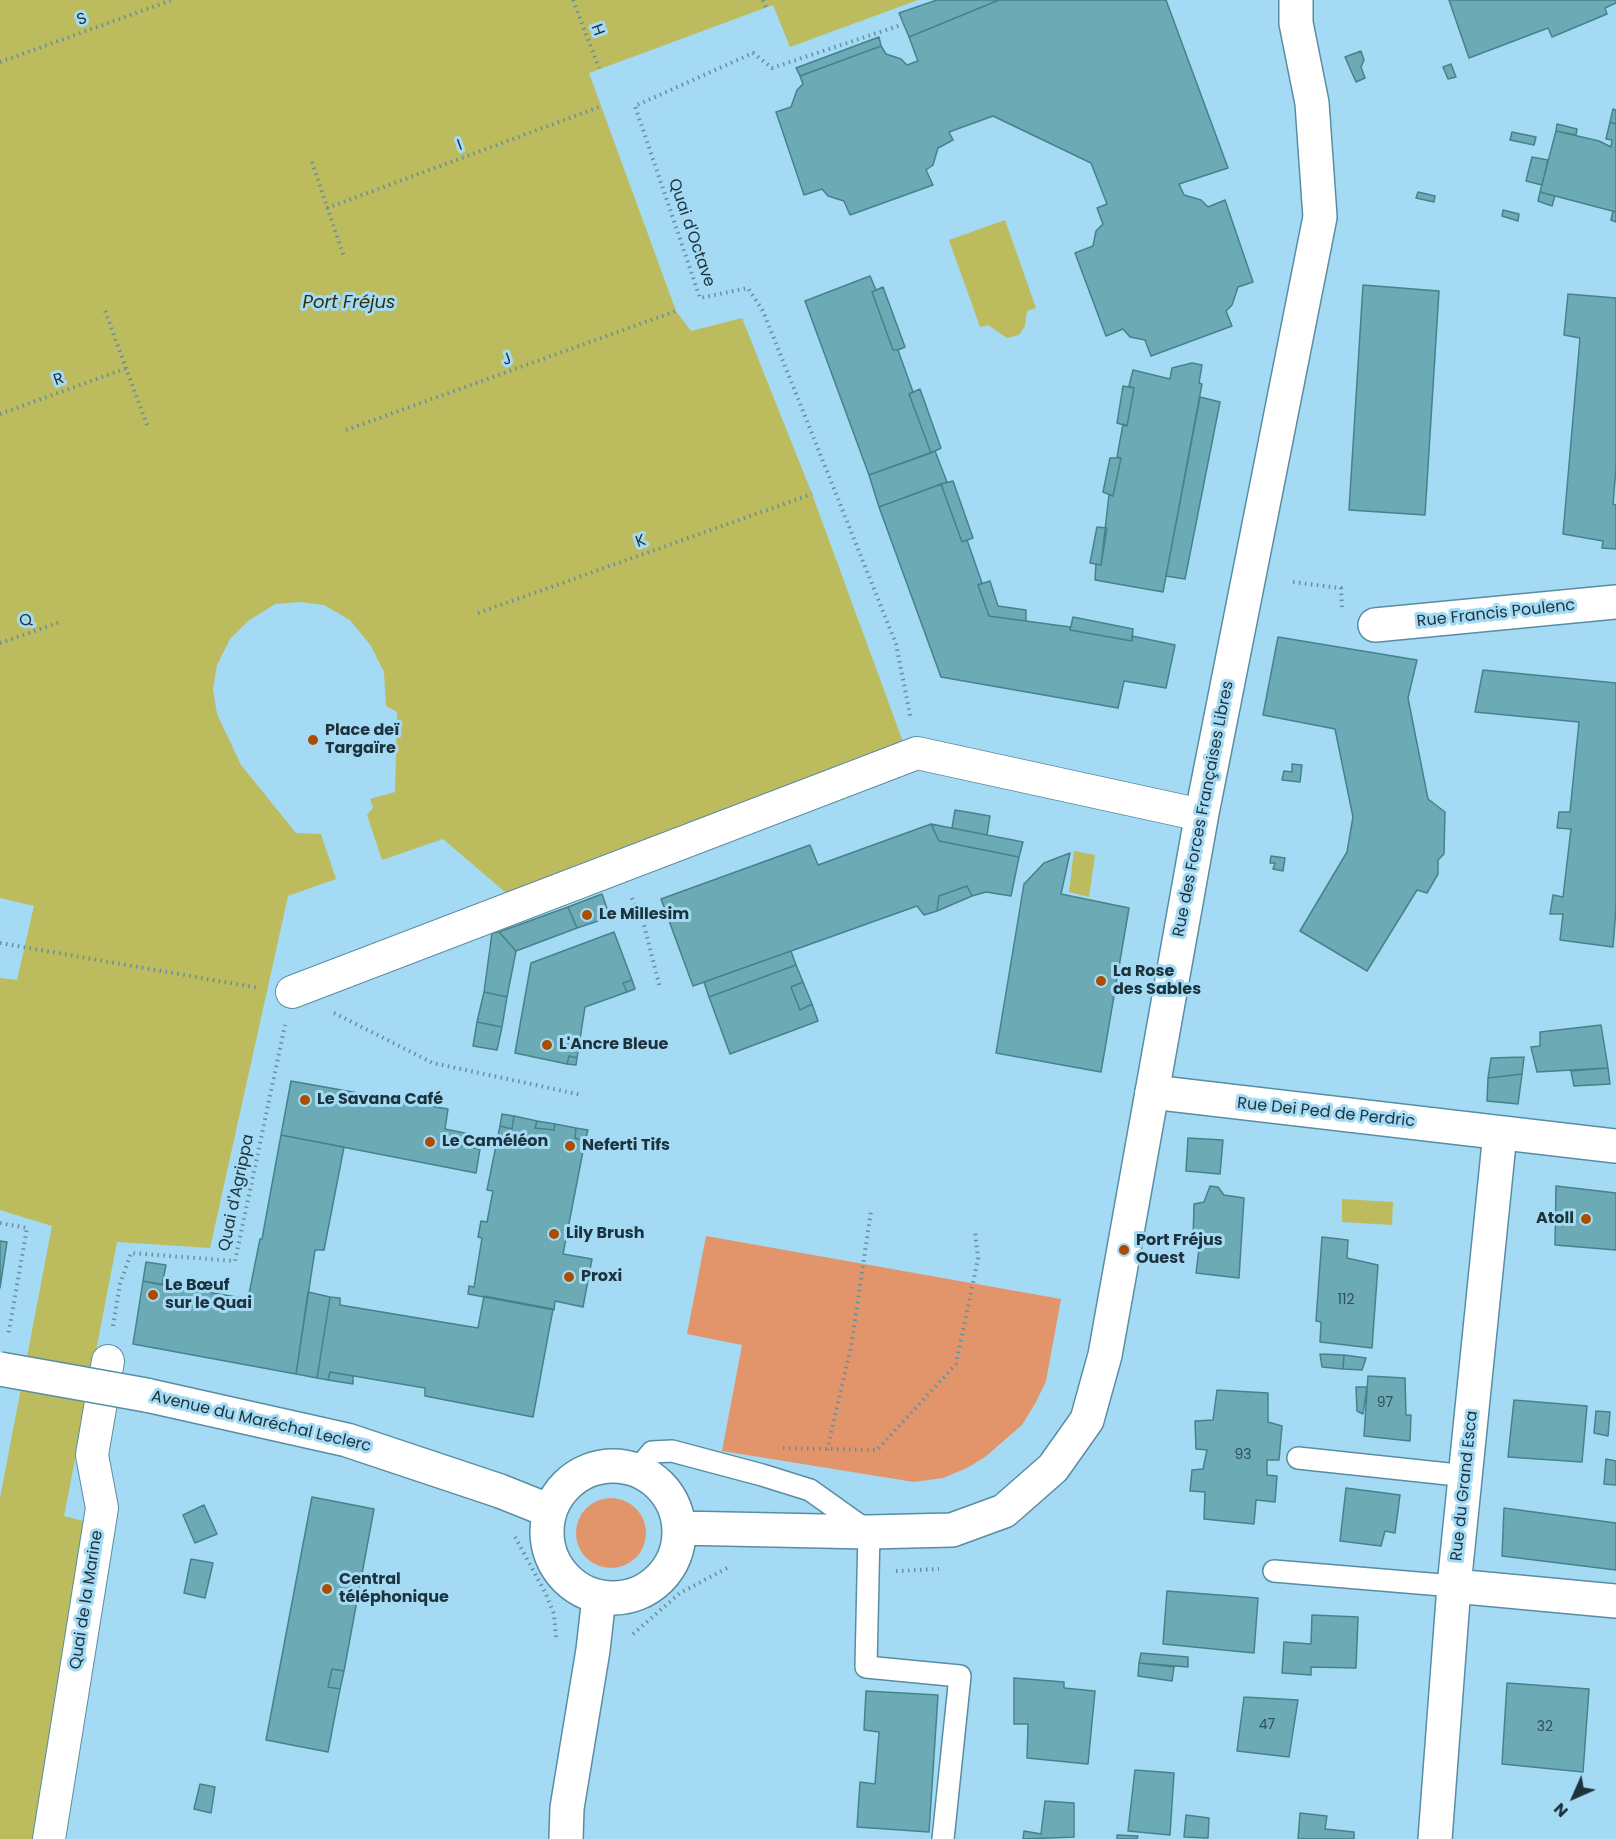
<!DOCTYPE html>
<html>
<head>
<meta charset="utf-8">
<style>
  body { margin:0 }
  #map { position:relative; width:1616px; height:1839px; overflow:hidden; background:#a4daf3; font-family:Poppins,sans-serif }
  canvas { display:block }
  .north { position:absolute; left:1544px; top:1767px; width:60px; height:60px; -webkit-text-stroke:4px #a4daf3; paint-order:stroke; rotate:225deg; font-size:16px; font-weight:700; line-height:24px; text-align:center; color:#1c323c }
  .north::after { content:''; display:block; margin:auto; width:21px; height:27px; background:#1c323c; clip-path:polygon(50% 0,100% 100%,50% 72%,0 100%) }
</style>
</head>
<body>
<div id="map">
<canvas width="1616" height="1839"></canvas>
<div class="north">N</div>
</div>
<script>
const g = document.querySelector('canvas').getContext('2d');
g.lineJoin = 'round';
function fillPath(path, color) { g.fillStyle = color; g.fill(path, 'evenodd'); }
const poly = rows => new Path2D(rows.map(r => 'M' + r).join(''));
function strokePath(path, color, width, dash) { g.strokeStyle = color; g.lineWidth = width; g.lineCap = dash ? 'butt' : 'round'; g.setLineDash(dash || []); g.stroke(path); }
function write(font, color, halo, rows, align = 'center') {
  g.font = font + ' Poppins,sans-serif'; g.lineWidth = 6; g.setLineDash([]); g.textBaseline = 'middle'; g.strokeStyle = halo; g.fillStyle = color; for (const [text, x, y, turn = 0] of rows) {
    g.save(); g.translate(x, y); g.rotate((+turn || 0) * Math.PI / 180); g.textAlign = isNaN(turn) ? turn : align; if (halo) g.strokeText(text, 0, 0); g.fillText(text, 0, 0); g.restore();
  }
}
fillPath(poly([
  [706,1236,1061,1299,1046,1381,1036,1402,1022,1425,985,1457,967,1468,943,1478,914,1482,722,1451,742,1345,687,1334],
  '576 1533a35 35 0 1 1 70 0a35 35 0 1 1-70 0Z'
]), '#e2956b');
fillPath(poly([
  [0,0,918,0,790,47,773,5,589,73,676,311,691,331,742,318,812,494,906,750,511,897,443,839,382,860,367,815,373,808,370,799,395,792,397,712,386,706,384,672,371,646,350,620,324,605,300,602,275,604,248,621,230,639,217,665,213,689,217,714,241,765,296,833,321,834,336,879,288,896,210,1248,117,1242,64,1516,91,1523,35,1839,0,1839,0,1498,52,1226,0,1210,0,978,17,980,34,906,0,898],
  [1005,220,1036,308,1027,311,1025,326,1019,335,1007,338,988,325,980,327,949,240],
  [1074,851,1095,855,1089,897,1069,892],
  [1342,1199,1393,1202,1392,1225,1342,1222]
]), '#bcbb5d');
const building = poly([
  [937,0,999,0,909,37,899,13,937,0],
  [999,0,1166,0,1228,168,1179,184,1184,195,1201,200,1208,207,1225,200,1253,282,1238,287,1232,305,1226,311,1232,326,1151,356,1145,340,1130,337,1123,329,1106,336,1075,253,1093,246,1096,231,1103,224,1097,208,1107,204,1091,163,993,116,949,132,953,140,938,148,933,165,926,170,933,185,850,215,844,201,828,196,822,189,804,195,776,112,791,107,797,90,803,84,800,76,881,46,886,54,901,59,907,65,918,61,909,37,999,0],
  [1449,0,1616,0,1616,3,1605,8,1607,14,1552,37,1548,28,1469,58,1449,0],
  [879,37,881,46,800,76,796,68,879,37],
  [1361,51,1364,60,1361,67,1365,78,1356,82,1345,57,1361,51],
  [1451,64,1456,77,1448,79,1443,67,1451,64],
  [1613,109,1616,110,1616,124,1610,122,1613,109],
  [1610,122,1616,124,1616,212,1540,192,1556,131,1599,141,1611,147,1612,140,1606,139,1610,122],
  [1557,124,1577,129,1576,135,1556,131,1557,124],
  [1512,132,1536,137,1534,145,1510,140,1512,132],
  [1532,157,1548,160,1542,185,1526,181,1532,157],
  [1418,192,1435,196,1434,202,1416,198,1418,192],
  [1540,192,1555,196,1552,206,1538,201,1540,192],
  [1503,210,1519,214,1518,221,1502,216,1503,210],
  [1613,211,1616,212,1616,222,1611,220,1613,211],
  [870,276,876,290,872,292,893,350,898,350,913,392,909,394,931,453,869,475,805,301,870,276],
  [1363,285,1439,291,1425,515,1349,510,1363,285],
  [883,287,905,347,898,350,893,350,872,292,883,287],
  [1568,294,1616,298,1616,468,1613,504,1616,505,1616,549,1602,548,1603,541,1563,534,1580,338,1564,335,1568,294],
  [1192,363,1202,365,1199,383,1202,384,1163,592,1095,580,1096,564,1101,565,1109,495,1113,496,1121,458,1117,457,1123,424,1127,426,1134,388,1129,386,1133,370,1170,379,1172,368,1192,363],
  [1123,386,1134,388,1127,426,1117,423,1123,386],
  [920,389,941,448,931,453,909,394,920,389],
  [1200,397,1220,402,1185,579,1166,576,1200,397],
  [935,451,947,482,879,507,869,475,935,451],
  [1110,458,1121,458,1113,496,1103,492,1110,458],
  [953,481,973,538,962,542,941,484,953,481],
  [941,484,962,542,967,540,982,583,978,585,989,616,1070,627,1070,630,1132,641,1132,636,1175,645,1166,688,1124,681,1118,708,941,677,879,507,941,484],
  [1097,527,1107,528,1101,565,1090,563,1097,527],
  [990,581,998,606,1026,610,1026,621,989,616,978,585,990,581],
  [1073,617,1133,629,1132,641,1070,630,1073,617],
  [1278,637,1417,660,1408,698,1428,799,1445,812,1444,854,1438,860,1438,874,1427,893,1417,890,1367,971,1300,931,1347,852,1353,817,1335,729,1263,715,1278,637],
  [1483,670,1616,683,1616,908,1613,947,1560,940,1563,914,1550,914,1553,895,1563,897,1571,829,1557,828,1559,812,1570,812,1579,722,1475,712,1483,670],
  [1292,764,1302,765,1300,782,1282,780,1284,771,1292,772,1292,764],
  [955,810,990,816,987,835,952,828,955,810],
  [931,824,1023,842,1019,857,939,841,931,824],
  [931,824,939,841,1019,857,1011,896,986,892,972,896,967,886,939,896,937,911,924,915,917,906,693,986,661,899,810,845,818,865,931,824],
  [1070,853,1061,894,1129,908,1101,1072,996,1053,1024,884,1044,863,1070,853],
  [1271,856,1285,858,1283,871,1273,869,1275,863,1270,863,1271,856],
  [967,886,972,896,937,911,939,896,967,886],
  [602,894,610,917,577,928,568,907,602,894],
  [568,907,577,928,516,951,499,932,568,907],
  [499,932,516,951,507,997,484,992,492,933,499,932],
  [614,932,632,980,623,983,627,992,585,1007,577,1058,569,1056,567,1064,515,1053,531,963,614,932],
  [791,951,796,965,709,997,704,982,791,951],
  [796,965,803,982,791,987,800,1010,812,1004,818,1021,730,1054,709,997,796,965],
  [632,980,635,989,627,992,623,983,632,980],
  [803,982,812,1004,800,1010,791,987,803,982],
  [484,992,507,997,502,1027,477,1022,484,992],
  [477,1022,502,1027,497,1050,473,1046,477,1022],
  [1601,1025,1608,1068,1537,1072,1531,1047,1540,1046,1540,1032,1601,1025],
  [569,1056,577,1058,576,1065,567,1064,569,1056],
  [1524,1057,1522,1074,1488,1078,1491,1058,1524,1057],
  [1608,1068,1610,1084,1574,1086,1571,1071,1608,1068],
  [1522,1074,1518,1104,1487,1101,1488,1078,1522,1074],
  [291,1081,448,1109,445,1129,465,1133,462,1146,480,1149,476,1173,281,1135,291,1081],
  [502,1114,514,1116,512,1129,500,1126,502,1114],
  [514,1116,537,1121,535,1128,554,1130,555,1124,576,1128,575,1138,585,1141,563,1254,592,1259,583,1307,555,1301,554,1310,468,1294,469,1286,474,1287,482,1238,478,1237,481,1221,487,1222,493,1191,487,1190,500,1126,512,1129,514,1116],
  [537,1121,555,1124,554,1130,535,1128,537,1121],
  [576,1128,588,1130,585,1141,575,1138,576,1128],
  [281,1135,344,1147,324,1250,315,1250,296,1374,133,1344,143,1281,248,1299,260,1239,262,1239,281,1135],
  [1188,1138,1223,1140,1220,1174,1186,1171,1188,1138],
  [1210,1186,1218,1187,1224,1195,1244,1198,1239,1278,1196,1273,1200,1241,1193,1240,1194,1204,1204,1202,1210,1186],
  [1556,1186,1616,1193,1616,1250,1555,1245,1556,1186],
  [1322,1237,1348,1240,1347,1258,1378,1265,1372,1348,1320,1342,1321,1322,1316,1321,1322,1237],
  [0,1241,7,1242,0,1288,0,1241],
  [146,1262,166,1265,162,1285,143,1281,146,1262],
  [308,1292,330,1297,317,1378,296,1374,308,1292],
  [484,1296,553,1309,533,1417,425,1396,425,1388,330,1372,328,1380,317,1378,330,1297,340,1298,340,1305,478,1328,484,1296],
  [1320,1354,1344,1355,1343,1369,1322,1367,1320,1354],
  [1344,1355,1366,1358,1362,1370,1343,1369,1344,1355],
  [330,1372,353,1376,353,1384,328,1380,330,1372],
  [1368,1376,1405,1378,1406,1415,1411,1415,1410,1441,1364,1436,1368,1376],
  [1356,1387,1367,1387,1363,1414,1357,1411,1356,1387],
  [1217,1390,1268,1393,1268,1422,1282,1426,1279,1460,1267,1460,1267,1475,1277,1476,1275,1502,1256,1500,1254,1524,1204,1519,1205,1492,1190,1491,1192,1470,1203,1469,1207,1450,1196,1449,1195,1421,1213,1420,1217,1390],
  [1514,1400,1587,1406,1582,1462,1508,1457,1514,1400],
  [1596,1411,1610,1412,1608,1436,1594,1433,1596,1411],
  [1606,1459,1616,1461,1616,1485,1604,1484,1606,1459],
  [1346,1488,1400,1495,1395,1533,1385,1531,1381,1546,1340,1541,1346,1488],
  [312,1497,374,1509,344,1671,332,1669,328,1687,340,1689,328,1752,266,1740,312,1497],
  [204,1505,217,1534,195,1543,183,1515,204,1505],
  [1504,1508,1616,1523,1616,1570,1502,1556,1504,1508],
  [191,1559,213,1563,205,1598,184,1593,191,1559],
  [1167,1591,1258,1598,1254,1653,1163,1644,1167,1591],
  [1312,1615,1358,1617,1356,1668,1311,1667,1311,1675,1282,1673,1284,1642,1311,1644,1312,1615],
  [1141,1653,1188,1657,1188,1667,1139,1663,1141,1653],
  [1139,1663,1174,1667,1172,1681,1138,1676,1139,1663],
  [332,1669,344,1671,340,1689,328,1687,332,1669],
  [1014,1678,1064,1682,1064,1688,1095,1691,1088,1764,1027,1758,1028,1724,1014,1724,1014,1678],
  [1507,1683,1589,1689,1583,1772,1502,1764,1507,1683],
  [866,1691,938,1695,929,1832,857,1827,860,1782,875,1784,879,1732,864,1730,866,1691],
  [1244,1697,1298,1700,1289,1757,1237,1751,1244,1697],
  [1135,1770,1174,1773,1170,1835,1128,1831,1135,1770],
  [200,1784,215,1787,211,1813,194,1809,200,1784],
  [1045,1801,1074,1803,1074,1837,1023,1839,1024,1831,1041,1834,1045,1801],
  [1300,1813,1327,1816,1325,1829,1354,1832,1354,1839,1298,1839,1300,1813],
  [1186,1815,1209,1818,1208,1838,1184,1837,1186,1815],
  [1117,1835,1138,1836,1137,1839,1117,1839,1117,1835]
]);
fillPath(building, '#6cabb5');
strokePath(building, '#44838c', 1.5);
const service = poly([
  [1298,1458,1467,1476],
  [637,1470,652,1452,672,1451,762,1475,810,1490,869,1532,866,1667,960,1676,943,1839],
  [1274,1571,1454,1586]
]);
const pedestrian = poly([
  [292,992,917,753,1201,815],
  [49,1839,102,1508,92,1455,108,1361]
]);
const minor = poly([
  [1375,625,1616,602],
  [1152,1092,1616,1146],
  [1454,1586,1616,1601],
  [566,1839,567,1808,593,1650,599,1597],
  [1435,1839,1454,1586,1500,1133]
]);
const tertiary = poly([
  [146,1395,347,1440,500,1491,550,1511],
  '547 1532a66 66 0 1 1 132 0a66 66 0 1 1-132 0Z',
  [679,1528,869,1532,952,1530,1004,1511,1053,1468,1087,1420,1105,1355,1202,813,1320,217,1312,103,1296,23,1296,0]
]);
strokePath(service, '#598da4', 24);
strokePath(pedestrian, '#598da4', 34);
strokePath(minor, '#598da4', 36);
strokePath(tertiary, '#598da4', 36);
strokePath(poly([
  [573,0,599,68],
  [763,0,766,7],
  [904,24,772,68,753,53,635,106,700,298,748,288,763,311,896,644,911,720],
  [0,62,172,0],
  [312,162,344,257],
  [327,208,602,106],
  [105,311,147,425],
  [0,414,127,368],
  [346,430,676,311],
  [1293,582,1341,588,1342,609],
  [478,613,812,494],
  [0,643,60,622],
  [632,898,643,921,660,988],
  [0,943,259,988],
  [334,1013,433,1063,582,1095],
  [0,1223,27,1228,8,1336],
  [113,1326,120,1284,131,1253,235,1261,285,1025],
  [783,1448,877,1450,956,1364,978,1259,975,1231],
  [827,1450,851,1347,871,1211],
  [515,1537,545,1592,554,1614,556,1637],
  [896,1571,939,1569],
  [633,1634,680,1593,729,1567]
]), '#678fa1', 4, [1.5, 4.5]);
strokePath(service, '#fff', 21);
strokePath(pedestrian, '#fff', 32);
strokePath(minor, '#fff', 33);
strokePath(tertiary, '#fff', 33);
const tertiaryBridge = poly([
  [0,1369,146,1395]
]);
strokePath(tertiaryBridge, '#598da4', 36, []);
strokePath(tertiaryBridge, '#fff', 33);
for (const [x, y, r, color] of [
  [313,740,6,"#ac4c00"],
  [587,915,6,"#ac4c00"],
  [1101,981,6,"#ac4c00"],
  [547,1045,6,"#ac4c00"],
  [305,1100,6,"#ac4c00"],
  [430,1142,6,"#ac4c00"],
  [570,1146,6,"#ac4c00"],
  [1586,1219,6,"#ac4c00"],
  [554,1234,6,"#ac4c00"],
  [1124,1250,6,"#ac4c00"],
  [569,1277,6,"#ac4c00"],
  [153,1295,6,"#ac4c00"],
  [327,1589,6,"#ac4c00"]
]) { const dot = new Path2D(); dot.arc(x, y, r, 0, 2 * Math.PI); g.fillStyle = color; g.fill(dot); strokePath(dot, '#a4daf3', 2); }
write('14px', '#30505a', null, [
  ["112",1346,1300],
  ["97",1385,1403],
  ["93",1243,1455],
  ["47",1267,1725],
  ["32",1545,1727]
]);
write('16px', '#1c323c', '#a4daf3', [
  ["S",82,20,-20],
  ["H",597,30,70],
  ["I",460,146,-20],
  ["Quai d'Octave",691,233,71],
  ["J",507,360,-20],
  ["R",59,380,-20],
  ["K",641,542,-19],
  ["Rue Francis Poulenc",1496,614,-6],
  ["Q",26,621,-20],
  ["Rue des Forces Françaises Libres",1204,809,-79],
  ["Rue Dei Ped de Perdric",1326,1113,6],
  ["Quai d'Agrippa",237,1193,-78],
  ["Avenue du Maréchal Leclerc",261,1422,13],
  ["Rue du Grand Esca",1465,1486,-84],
  ["Quai de la Marine",87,1600,-81]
]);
write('bold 16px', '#1c323c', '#a4daf3', [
  ["Place deï",325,731],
  ["Targaïre",325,749],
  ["Le Millesim",599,915],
  ["La Rose",1113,972],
  ["des Sables",1113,990],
  ["L'Ancre Bleue",559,1045],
  ["Le Savana Café",317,1100],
  ["Le Caméléon",442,1142],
  ["Neferti Tifs",582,1146],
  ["Atoll",1574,1219,"right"],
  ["Lily Brush",566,1234],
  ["Port Fréjus",1136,1241],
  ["Ouest",1136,1259],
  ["Proxi",581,1277],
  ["Le Bœuf",165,1286],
  ["sur le Quai",165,1304],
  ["Central",339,1580],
  ["téléphonique",339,1598]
], 'left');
write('italic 18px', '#313006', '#a4daf3', [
  ["Port Fréjus",349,303]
]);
</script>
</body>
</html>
